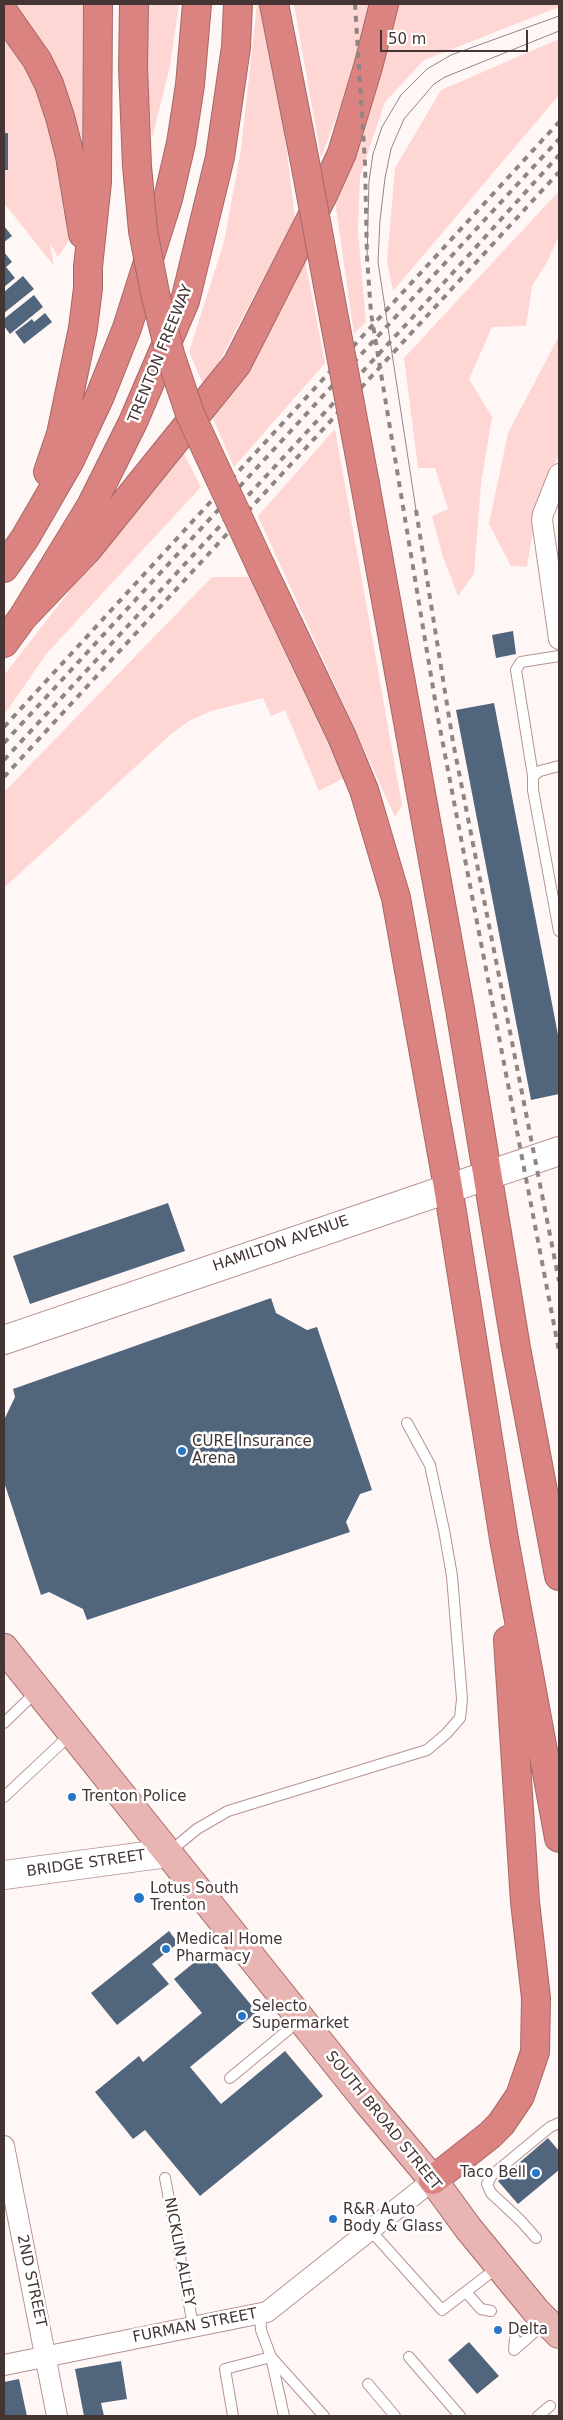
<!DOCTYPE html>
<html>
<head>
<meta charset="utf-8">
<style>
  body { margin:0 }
  #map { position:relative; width:563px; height:2420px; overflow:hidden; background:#fff7f6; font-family:"DejaVu Sans",sans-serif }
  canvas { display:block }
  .frame { position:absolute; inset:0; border:5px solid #443534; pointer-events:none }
  .scale { position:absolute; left:380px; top:30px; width:148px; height:22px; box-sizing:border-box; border:2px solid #443534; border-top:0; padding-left:6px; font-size:15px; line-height:18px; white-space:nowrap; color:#443534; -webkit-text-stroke:4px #fff; paint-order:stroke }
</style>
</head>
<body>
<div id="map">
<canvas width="563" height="2420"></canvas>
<div class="frame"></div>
<div class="scale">50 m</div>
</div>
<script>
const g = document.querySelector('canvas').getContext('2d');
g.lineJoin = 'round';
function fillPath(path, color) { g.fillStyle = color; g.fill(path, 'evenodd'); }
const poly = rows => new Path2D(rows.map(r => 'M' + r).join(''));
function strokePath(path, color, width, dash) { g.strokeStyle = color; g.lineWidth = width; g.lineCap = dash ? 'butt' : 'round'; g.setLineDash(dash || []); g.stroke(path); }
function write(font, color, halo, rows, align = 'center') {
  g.font = font + ' "DejaVu Sans",sans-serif'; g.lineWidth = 5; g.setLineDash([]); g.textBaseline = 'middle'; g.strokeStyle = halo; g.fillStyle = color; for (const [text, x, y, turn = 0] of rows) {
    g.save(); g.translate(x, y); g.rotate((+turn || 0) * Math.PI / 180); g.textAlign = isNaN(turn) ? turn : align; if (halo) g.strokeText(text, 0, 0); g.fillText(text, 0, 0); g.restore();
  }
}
fillPath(poly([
  [8,4,83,4,82,162],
  [148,4,179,4,170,66,152,138,147,70],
  [257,4,271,20,295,219,205,388,189,352,224,242,241,150],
  [294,4,372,4,364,42,321,158],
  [391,4,559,4,559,7,424,60,385,102,360,176,358,232,366,322,354,334,335,201],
  [4,34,35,71,57,134,70,239,58,257,50,244,54,266,4,203],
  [559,39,559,95,393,291,387,261,395,168,441,90],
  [559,191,559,236,547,262,532,286,526,326,492,327,469,379,492,417,481,484,474,574,458,596,443,557,432,516,448,509,435,468,418,468,404,358],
  [304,255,325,363,234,467,211,414],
  [559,336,559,453,534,524,527,567,511,566,489,524,508,433],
  [335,429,402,805,395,817,258,516],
  [181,448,201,487,47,653,4,715,4,675],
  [212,577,249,577,344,778,319,791,285,710,271,716,263,698,211,711,189,721,171,734,4,888,4,792]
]), '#fed6d4');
fillPath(poly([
  [4,133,8,133,8,170,4,170],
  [4,226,12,236,4,242],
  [4,252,12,262,6,267,15,278,4,287],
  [23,276,34,289,4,313,4,292],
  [34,295,43,307,10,334,4,326,4,319],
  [45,313,52,322,24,344,15,332,32,319,34,322],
  [513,631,516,654,496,658,492,635],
  [494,703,559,1040,559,1094,531,1100,456,710],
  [168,1203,185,1251,30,1304,13,1256],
  [271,1298,276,1313,307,1330,317,1327,372,1490,360,1494,346,1522,350,1532,87,1620,83,1609,49,1592,41,1595,4,1482,4,1420,15,1397,13,1389],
  [169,1931,178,1943,152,1964,169,1984,117,2025,91,1993],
  [207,1952,257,2012,190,2067,221,2104,285,2051,323,2096,200,2196,145,2130,133,2139,95,2092,139,2056,143,2062,202,2013,174,1979],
  [548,2138,559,2151,559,2170,518,2204,498,2181],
  [469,2342,499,2376,477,2394,448,2360],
  [121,2361,127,2399,101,2403,104,2416,84,2416,75,2369],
  [19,2379,27,2416,4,2416,4,2382]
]), '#51657d');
const lane = poly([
  [559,656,521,662,516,670,533,776,533,790,559,931],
  [533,776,540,771,559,766],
  [4,1723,37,1691],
  [4,1797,71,1734],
  [169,1852,197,1829,228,1811,427,1750,446,1734,460,1718,462,1699,452,1576,444,1530,430,1465,407,1423],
  [230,2078,300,2020],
  [165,2178,193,2325],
  [371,2231,442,2310,498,2267],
  [536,2238,520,2220,491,2193,487,2184,492,2175,550,2127,559,2123],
  [466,2292,481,2309,491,2311],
  [260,2314,261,2330,271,2357,324,2416],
  [515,2339,514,2350,546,2322],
  [409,2357,460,2416],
  [368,2384,395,2416],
  [233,2416,225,2369,271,2357,284,2416],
  [538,2416,550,2406]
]);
const street = poly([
  [559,474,543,514,542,520,559,639],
  [4,2146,57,2416],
  [4,2365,267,2312,433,2180]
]);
const secondary = poly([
  [4,1340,559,1151],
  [4,1875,168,1853]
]);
const primary = poly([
  [4,1648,365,2099,433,2180,468,2228,536,2311,559,2334]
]);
const highway = poly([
  [274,4,304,157],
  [4,13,37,60,49,84,60,117,70,156,83,234],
  [48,472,61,434,83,328,88,288,88,267,97,182,98,4],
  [365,484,460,1009,516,1348,559,1576],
  [261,567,342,737,364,790,396,898,448,1187,504,1539,559,1838],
  [4,568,25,538,69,462,100,396,127,328,168,199,181,143,190,85,197,4],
  [23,617,87,550,237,364,323,195,342,153,368,67,384,4],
  [4,643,23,617,91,506,133,422,185,301,220,157,236,47,238,4],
  [433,2180,490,2135,501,2124,520,2096,535,2052,536,1998,525,1902,508,1640]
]);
strokePath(lane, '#b79291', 12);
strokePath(street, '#b79291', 22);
strokePath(secondary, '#b79291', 30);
strokePath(primary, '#a66866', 30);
strokePath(highway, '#a66866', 30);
strokePath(lane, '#fff', 10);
strokePath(street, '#fff', 20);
strokePath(secondary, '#fff', 28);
strokePath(primary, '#e9b5b3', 28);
strokePath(highway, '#da8381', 28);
strokePath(poly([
  [367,257,369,181,373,154,382,127,401,95,427,69,451,55,559,16],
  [416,510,378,262,380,220,385,178,391,149,404,119,434,84,445,77,559,31]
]), '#918584', 1);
strokePath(poly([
  [355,4,365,163,367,257,371,313,438,718,559,1351],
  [416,510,453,742,559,1281],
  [4,727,559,122],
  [4,743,559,139],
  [4,760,412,318,559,155],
  [4,777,559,172]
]), '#918584', 4, [6, 6]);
const highwayBridge = poly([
  [134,4,133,68,137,166,143,231,155,293,170,354,190,414,261,567],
  [304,157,365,484]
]);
strokePath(highwayBridge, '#a66866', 30, []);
strokePath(highwayBridge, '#da8381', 28);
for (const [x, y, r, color] of [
  [182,1451,5,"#2877c6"],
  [72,1797,5,"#2877c6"],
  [139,1898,6,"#2877c6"],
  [166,1949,5,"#2877c6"],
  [242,2016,5,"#2877c6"],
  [536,2173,5,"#2877c6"],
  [333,2219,5,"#2877c6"],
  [498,2330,5,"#2877c6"]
]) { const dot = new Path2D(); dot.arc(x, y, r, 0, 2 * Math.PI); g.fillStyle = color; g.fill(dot); strokePath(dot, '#fff', 2); }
write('15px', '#443534', '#fff', [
  ["TRENTON FREEWAY",161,354,-68],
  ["HAMILTON AVENUE",281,1244,-19],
  ["BRIDGE STREET",86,1864,-8],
  ["SOUTH BROAD STREET",383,2121,51],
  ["NICKLIN ALLEY",179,2252,79],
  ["2ND STREET",31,2281,78],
  ["FURMAN STREET",195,2326,-11]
]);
write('15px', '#443534', '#fff', [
  ["CURE Insurance",192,1442],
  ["Arena",192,1459],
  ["Trenton Police",82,1797],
  ["Lotus South",150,1889],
  ["Trenton",150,1906],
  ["Medical Home",176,1940],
  ["Pharmacy",176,1957],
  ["Selecto",252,2007],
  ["Supermarket",252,2024],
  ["Taco Bell",526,2173,"right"],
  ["R&R Auto",343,2210],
  ["Body & Glass",343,2227],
  ["Delta",508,2330]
], 'left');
</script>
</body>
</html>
